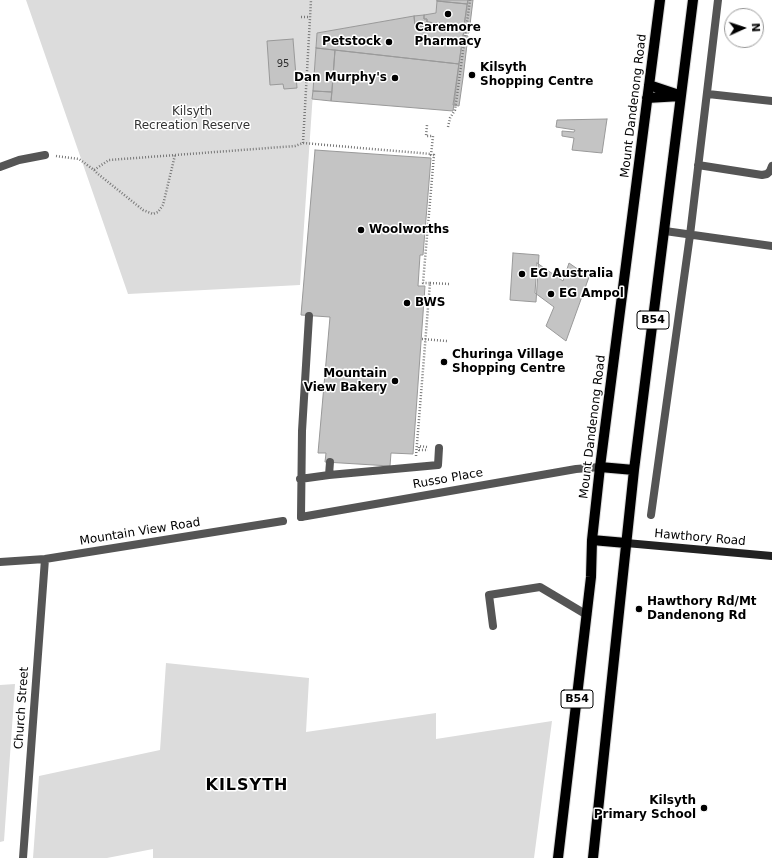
<!DOCTYPE html>
<html>
<head>
<meta charset="utf-8">
<style>
  body { margin:0 }
  #map { position:relative; width:772px; height:858px; overflow:hidden; background:#fff; font-family:"DejaVu Sans",sans-serif }
  canvas { display:block }
  .north { position:absolute; left:724px; top:8px; width:40px; height:40px; box-sizing:border-box; background:#fff; border:1px solid #999; border-radius:50%; rotate:87deg; font-size:11px; font-weight:700; line-height:16px; text-align:center; color:#000 }
  .north::after { content:''; display:block; margin:auto; width:14px; height:18px; background:#000; clip-path:polygon(50% 0,100% 100%,50% 72%,0 100%) }
</style>
</head>
<body>
<div id="map">
<canvas width="772" height="858"></canvas>
<div class="north">N</div>
</div>
<script>
const g = document.querySelector('canvas').getContext('2d');
g.lineJoin = 'round';
function fillPath(path, color) { g.fillStyle = color; g.fill(path, 'evenodd'); }
const poly = rows => new Path2D(rows.map(r => 'M' + r).join(''));
function strokePath(path, color, width, dash) { g.strokeStyle = color; g.lineWidth = width; g.lineCap = dash ? 'butt' : 'round'; g.setLineDash(dash || []); g.stroke(path); }
function write(font, color, halo, rows, align = 'center') {
  g.font = font + ' "DejaVu Sans",sans-serif'; g.lineWidth = 3; g.setLineDash([]); g.textBaseline = 'middle'; g.strokeStyle = halo; g.fillStyle = color; for (const [text, x, y, turn = 0] of rows) {
    g.save(); g.translate(x, y); g.rotate((+turn || 0) * Math.PI / 180); g.textAlign = isNaN(turn) ? turn : align; if (halo) g.strokeText(text, 0, 0); g.fillText(text, 0, 0); g.restore();
  }
}
fillPath(poly([
  [26,0,437,0,436,13,317,33,300,285,128,294],
  [166,663,309,678,306,732,436,713,436,739,552,721,534,858,153,858,153,849,107,858,33,858,39,776,160,750],
  [15,684,4,841,0,842,0,685]
]), '#dcdcdc');
const building = poly([
  [437,0,468,0,467,4,437,1,437,0],
  [468,0,473,0,469,33,463,33,468,0],
  [437,1,467,4,464,26,427,22,427,19,424,19,424,15,436,13,437,1],
  [424,15,424,19,427,19,427,22,464,26,464,30,415,26,414,16,424,15],
  [414,16,415,26,464,30,459,64,316,48,317,33,414,16],
  [463,35,468,36,463,78,459,106,453,105,463,35],
  [293,39,297,88,284,89,283,84,270,85,267,41,293,39],
  [316,48,335,50,332,92,313,91,316,48],
  [335,50,459,64,453,111,331,101,335,50],
  [313,91,332,92,331,101,312,99,313,91],
  [607,119,602,153,572,150,574,138,562,136,562,131,574,132,575,130,556,127,557,120,607,119],
  [315,150,431,158,423,255,420,255,418,286,425,286,413,454,391,453,390,466,325,462,326,453,318,453,330,317,301,315,315,150],
  [513,253,539,255,536,302,510,300,513,253],
  [537,263,563,281,569,263,589,277,566,341,546,326,554,307,535,293,537,263]
]);
fillPath(building, '#c4c4c4');
strokePath(building, '#999', 1);
const primary = poly([
  [649,85,676,94],
  [647,98,681,96],
  [600,467,634,470],
  [592,540,626,543],
  [558,858,591,577,592,540,600,467,660,0],
  [593,858,634,470,693,0]
]);
strokePath(primary, '#dbdbdb', 12);
strokePath(poly([
  [301,17,310,17],
  [448,127,450,118,455,110,470,0],
  [303,143,311,0],
  [56,156,79,159,94,170,109,160,295,146,303,143,431,154],
  [94,170,98,174,143,210,153,214,158,212,163,205,175,155],
  [430,283,450,284],
  [422,339,447,341],
  [427,447,419,446,419,450,428,450],
  [416,456,430,283,423,283,434,155,431,155,433,136,426,136,427,125]
]), '#777', 2.5, [1, 2]);
strokePath(poly([
  [329,475,330,462],
  [300,479,329,475,438,465,439,448],
  [301,517,302,431,309,316]
]), '#555', 8);
strokePath(poly([
  [708,94,772,101],
  [698,165,762,175,767,174,770,171,772,166],
  [0,167,19,160,45,155],
  [665,231,772,246],
  [651,515,690,235,718,0],
  [301,517,576,469,600,467],
  [0,562,45,559,283,521],
  [493,626,489,595,540,587,587,615],
  [23,858,45,559]
]), '#555', 8);
strokePath(poly([
  [626,543,772,556]
]), '#222', 8);
strokePath(primary, '#000', 10);
for (const [x, y, r, color] of [
  [448,14,4,"#000"],
  [389,42,4,"#000"],
  [472,75,4,"#000"],
  [395,78,4,"#000"],
  [361,230,4,"#000"],
  [522,274,4,"#000"],
  [551,294,4,"#000"],
  [407,303,4,"#000"],
  [444,362,4,"#000"],
  [395,381,4,"#000"],
  [639,609,4,"#000"],
  [704,808,4,"#000"]
]) { const dot = new Path2D(); dot.arc(x, y, r, 0, 2 * Math.PI); g.fillStyle = color; g.fill(dot); strokePath(dot, '#fff', 1.5); }
write('10px', '#313131', null, [
  ["95",283,64]
]);
for (const [x, y, w] of [
  [653,320,32],
  [577,699,32]
]) { const box = new Path2D(); box.roundRect(x - w / 2, y - 9, w, 18, 3); g.fillStyle = '#fff'; g.fill(box); strokePath(box, '#000', 1); }
write('bold 11px', '#000', null, [
  ["B54",653,320],
  ["B54",577,699]
]);
write('bold 12px', '#000', '#fff', [
  ["Caremore",448,28,"center"],
  ["Pharmacy",448,42,"center"],
  ["Petstock",381,42,"right"],
  ["Kilsyth",480,68],
  ["Shopping Centre",480,82],
  ["Dan Murphy's",387,78,"right"],
  ["Woolworths",369,230],
  ["EG Australia",530,274],
  ["EG Ampol",559,294],
  ["BWS",415,303],
  ["Churinga Village",452,355],
  ["Shopping Centre",452,369],
  ["Mountain",387,374,"right"],
  ["View Bakery",387,388,"right"],
  ["Hawthory Rd/Mt",647,602],
  ["Dandenong Rd",647,616],
  ["Kilsyth",696,801,"right"],
  ["Primary School",696,815,"right"]
], 'left');
write('12px', '#000', '#fff', [
  ["Mount Dandenong Road",634,106,-83],
  ["Mount Dandenong Road",593,427,-83],
  ["Russo Place",448,479,-10],
  ["Mountain View Road",140,532,-9],
  ["Hawthory Road",700,538,5],
  ["Church Street",22,708,-86]
]);
write('12px', '#333', '#fff', [
  ["Kilsyth",192,112],
  ["Recreation Reserve",192,126]
]);
g.letterSpacing = '1px';
write('bold 16px', '#000', '#fff', [
  ["KILSYTH",247,786]
]);
g.letterSpacing = '0px';
</script>
</body>
</html>
